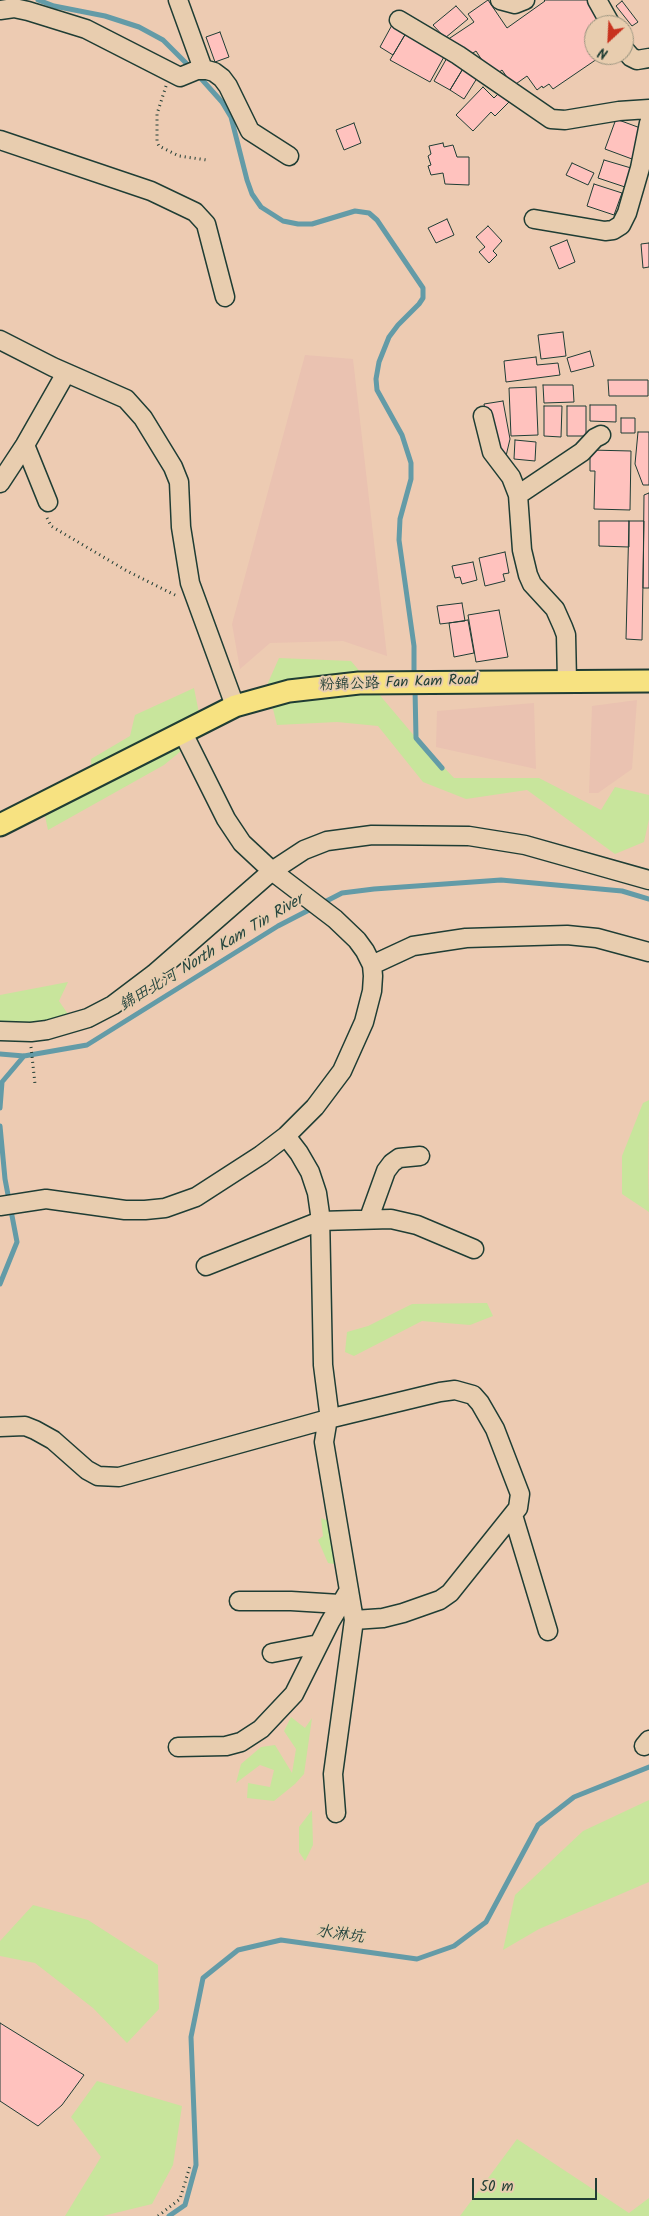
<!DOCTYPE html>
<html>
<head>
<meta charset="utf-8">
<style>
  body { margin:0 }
  #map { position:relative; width:649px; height:2216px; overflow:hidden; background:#edcbb2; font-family:Kalam,sans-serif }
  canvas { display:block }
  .north { position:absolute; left:584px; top:15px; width:50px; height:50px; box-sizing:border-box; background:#e8cdaf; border:1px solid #98937e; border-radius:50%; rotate:205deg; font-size:14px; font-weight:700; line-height:20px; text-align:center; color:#1f3d34 }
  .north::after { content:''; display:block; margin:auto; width:18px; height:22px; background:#c8321e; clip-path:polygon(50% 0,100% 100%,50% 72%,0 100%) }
  .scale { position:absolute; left:472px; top:2178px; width:125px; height:22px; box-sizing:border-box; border:2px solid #1f3d34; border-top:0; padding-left:6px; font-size:15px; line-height:18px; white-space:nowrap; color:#1f3d34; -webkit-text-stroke:4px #e8cdaf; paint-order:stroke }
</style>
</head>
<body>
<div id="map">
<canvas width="649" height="2216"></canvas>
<div class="north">N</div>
<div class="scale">50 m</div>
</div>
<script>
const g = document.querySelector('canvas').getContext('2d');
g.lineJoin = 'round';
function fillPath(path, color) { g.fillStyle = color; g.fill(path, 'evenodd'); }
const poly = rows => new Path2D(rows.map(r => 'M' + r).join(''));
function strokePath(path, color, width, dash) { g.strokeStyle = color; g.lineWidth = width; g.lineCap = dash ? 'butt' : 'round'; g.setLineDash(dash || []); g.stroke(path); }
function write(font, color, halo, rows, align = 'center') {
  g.font = font + ' Kalam,"LXGW WenKai TC",sans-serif'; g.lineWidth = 4; g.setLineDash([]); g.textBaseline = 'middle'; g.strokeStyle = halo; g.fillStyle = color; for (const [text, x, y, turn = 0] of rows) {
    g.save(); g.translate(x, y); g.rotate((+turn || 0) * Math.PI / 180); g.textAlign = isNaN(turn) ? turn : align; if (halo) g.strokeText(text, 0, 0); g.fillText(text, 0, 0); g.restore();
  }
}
fillPath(poly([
  [305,355,353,359,387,656,343,641,270,643,240,669,232,624],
  [637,700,632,769,598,793,589,793,592,706],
  [534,703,536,769,436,747,437,711]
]), '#eac2b1');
fillPath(poly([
  [279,658,351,661,416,738,454,778,539,778,601,810,615,787,649,795,649,819,644,842,615,854,527,790,466,799,423,782,378,726,337,722,277,725,267,685],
  [194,688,203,733,164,765,48,830,45,816,92,792,91,759,130,736,135,715],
  [68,982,59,1001,70,1017,36,1022,0,1022,0,995],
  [649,1100,648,1174,649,1212,622,1194,622,1156,643,1103],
  [487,1303,493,1316,470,1325,422,1321,354,1356,345,1352,347,1332,368,1326,412,1304],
  [321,1518,331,1522,342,1548,334,1564,328,1563,318,1540,323,1536],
  [291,1717,305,1728,312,1718,304,1774,295,1784,274,1801,247,1798,248,1783,270,1787,274,1770,260,1765,236,1783,241,1764,261,1747,275,1745,292,1773,296,1749,284,1731],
  [649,1800,649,1882,539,1929,503,1950,515,1895,583,1831],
  [312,1810,313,1845,305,1861,299,1852,299,1827],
  [33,1905,88,1920,158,1965,159,2009,127,2043,93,2008,35,1963,0,1956,0,1941],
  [97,2081,182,2106,173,2165,152,2204,103,2216,65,2216,101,2157,71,2117],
  [517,2139,629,2213,649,2198,649,2216,460,2216]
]), '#c8e59c');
strokePath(poly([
  [38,0,54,6,105,16,139,27,163,40,191,68],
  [197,74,222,102,231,117,247,180,252,194,261,207,283,221,298,224,312,224,355,211,369,213,377,220,423,288,423,298,419,304,398,325,389,337,379,362,376,379,377,390,402,435,411,463,411,479,400,519,399,540,414,646,414,678],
  [415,689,416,738,442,768],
  [0,1054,24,1056,87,1045,278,926,342,893,374,889,501,880,622,891,649,899],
  [0,1108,2,1082,24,1056],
  [0,1126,5,1179,17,1242,0,1284],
  [169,2216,185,2205,196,2165,191,2037,203,1978,238,1950,281,1940,417,1959,454,1946,486,1922,538,1825,574,1797,649,1767]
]), '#639ba7', 5);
const building = poly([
  [488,0,507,28,545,1,544,0,588,0,605,25,594,25,594,44,589,47,597,59,553,89,549,84,543,88,542,86,537,90,527,76,513,86,502,70,493,77,476,51,470,55,447,40,474,22,468,14,488,0],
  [622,1,638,22,632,26,616,6,622,1],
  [456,6,468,19,445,38,433,25,456,6],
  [392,25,406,33,393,55,380,47,392,25],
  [220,32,229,57,215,62,206,37,220,32],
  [406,33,445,55,430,82,390,60,406,33],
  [448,56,464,67,450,90,434,81,448,56],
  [464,67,479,75,464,99,450,90,464,67],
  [483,87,494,98,501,91,511,100,495,116,491,112,473,131,456,115,483,87],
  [616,119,643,129,632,159,605,149,616,119],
  [354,123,361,143,344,150,336,130,354,123],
  [443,143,444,147,453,145,457,157,469,157,469,185,445,184,443,173,431,175,428,166,431,165,428,156,431,154,429,146,443,143],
  [604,160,631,168,625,187,598,178,604,160],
  [572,163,594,173,588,185,566,175,572,163],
  [594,184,622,193,614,215,587,206,594,184],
  [447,219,454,235,436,243,428,228,447,219],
  [488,226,502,241,493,251,497,255,489,263,479,252,485,247,476,237,488,226],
  [567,240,575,262,559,269,550,247,567,240],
  [649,243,649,267,643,268,641,244,649,243],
  [563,332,566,356,541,359,538,335,563,332],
  [590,351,594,366,571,372,567,358,590,351],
  [536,357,537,365,558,363,560,375,506,382,504,361,536,357],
  [608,380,648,380,648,396,609,396,608,380],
  [543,385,573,385,574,402,544,403,543,385],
  [536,387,538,435,511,436,509,388,536,387],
  [503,401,510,439,506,456,499,457,491,443,484,404,503,401],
  [590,405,616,405,616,422,590,421,590,405],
  [544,406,562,406,561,437,544,436,544,406],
  [567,406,586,406,586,436,567,436,567,406],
  [621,418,635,418,635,433,621,433,621,418],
  [638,432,649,432,649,485,643,485,635,464,638,432],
  [515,440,536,442,535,461,514,459,515,440],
  [590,450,631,451,630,510,594,509,595,471,590,471,590,450],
  [649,493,649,588,643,588,644,495,649,493],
  [599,521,629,521,629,547,599,546,599,521],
  [629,521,644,521,642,640,626,639,629,521],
  [505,552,509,573,503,574,505,581,485,586,479,558,505,552],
  [473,562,477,580,462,584,460,577,455,578,452,566,473,562],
  [462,603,465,621,440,624,437,606,462,603],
  [499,610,508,657,476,662,468,615,499,610],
  [468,620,474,653,454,657,449,623,468,620],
  [0,2023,84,2075,62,2105,38,2126,0,2101,0,2023]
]);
fillPath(building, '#ffc2be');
strokePath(building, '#1f3d34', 1);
const minor = poly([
  [178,0,203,69],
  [500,0,515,4,525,0],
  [597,0,611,25],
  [0,10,14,8,28,11,86,29,180,77,197,70,207,70,214,72,222,78,228,86,250,131,289,156],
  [399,20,458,55,551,119,565,120,619,111,649,109],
  [624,49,631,57,637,60,649,58],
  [0,140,151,191,195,212,206,224,225,297],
  [534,219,605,231,613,230,621,225,627,213,640,168,649,123],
  [0,340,53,367,126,399,143,418,173,467,179,482,181,527,190,583,235,706],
  [483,416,492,452,511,477,518,495,522,550,528,575,532,584,555,609,563,627,566,635,567,681],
  [25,445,48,502],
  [0,483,25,445,66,373],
  [518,495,582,452,595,438,601,435],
  [372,965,413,946,466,938,567,935,597,938,649,952],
  [0,1031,31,1032,47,1030,88,1018,113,1005,154,974,272,871,304,850,327,841,372,835,469,836,525,845,649,880],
  [286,1136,299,1153,310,1172,317,1193,320,1214,323,1365,329,1412,324,1442,354,1620,333,1774,336,1813],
  [0,1206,46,1199,125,1210,145,1210,165,1208,196,1197,261,1155,286,1136,315,1107,342,1071,364,1022,372,991,373,976,372,965,365,951,357,940,335,919,272,871,242,843,226,819,183,733],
  [369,1218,386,1171,392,1163,399,1158,420,1156],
  [206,1266,320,1221,391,1219,417,1225,474,1249],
  [0,1427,25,1426,35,1430,53,1440,87,1470,98,1476,119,1477,328,1419,440,1392,455,1390,473,1395,480,1403,495,1429,520,1494,518,1508,450,1593,440,1600,403,1613,383,1618,354,1620],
  [513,1515,548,1631],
  [239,1601,291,1601,340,1604],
  [272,1653,319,1644],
  [644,1746,649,1740],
  [178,1747,226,1746,241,1742,261,1729,294,1694,330,1622,349,1590]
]);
const major = poly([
  [0,825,235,706,289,691,359,683,649,681]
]);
strokePath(minor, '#1f3d34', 21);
strokePath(major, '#1f3d34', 25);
strokePath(poly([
  [166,86,157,114,157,142,159,146,179,156,207,160],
  [47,518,51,526,127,571,177,596],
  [31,1047,35,1084],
  [158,2216,180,2199,190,2166]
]), '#1f3d34', 3, [1, 4]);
strokePath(minor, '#e8cdaf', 18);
strokePath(major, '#f7e281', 21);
write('15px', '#1f3d34', '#e8cdaf', [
  ["粉錦公路 Fan Kam Road",399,684,-2]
]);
write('italic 16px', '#25453e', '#e8cdaf', [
  ["錦田北河 North Kam Tin River",212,954,-31],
  ["水淋坑",340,1936,8]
]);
</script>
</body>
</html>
